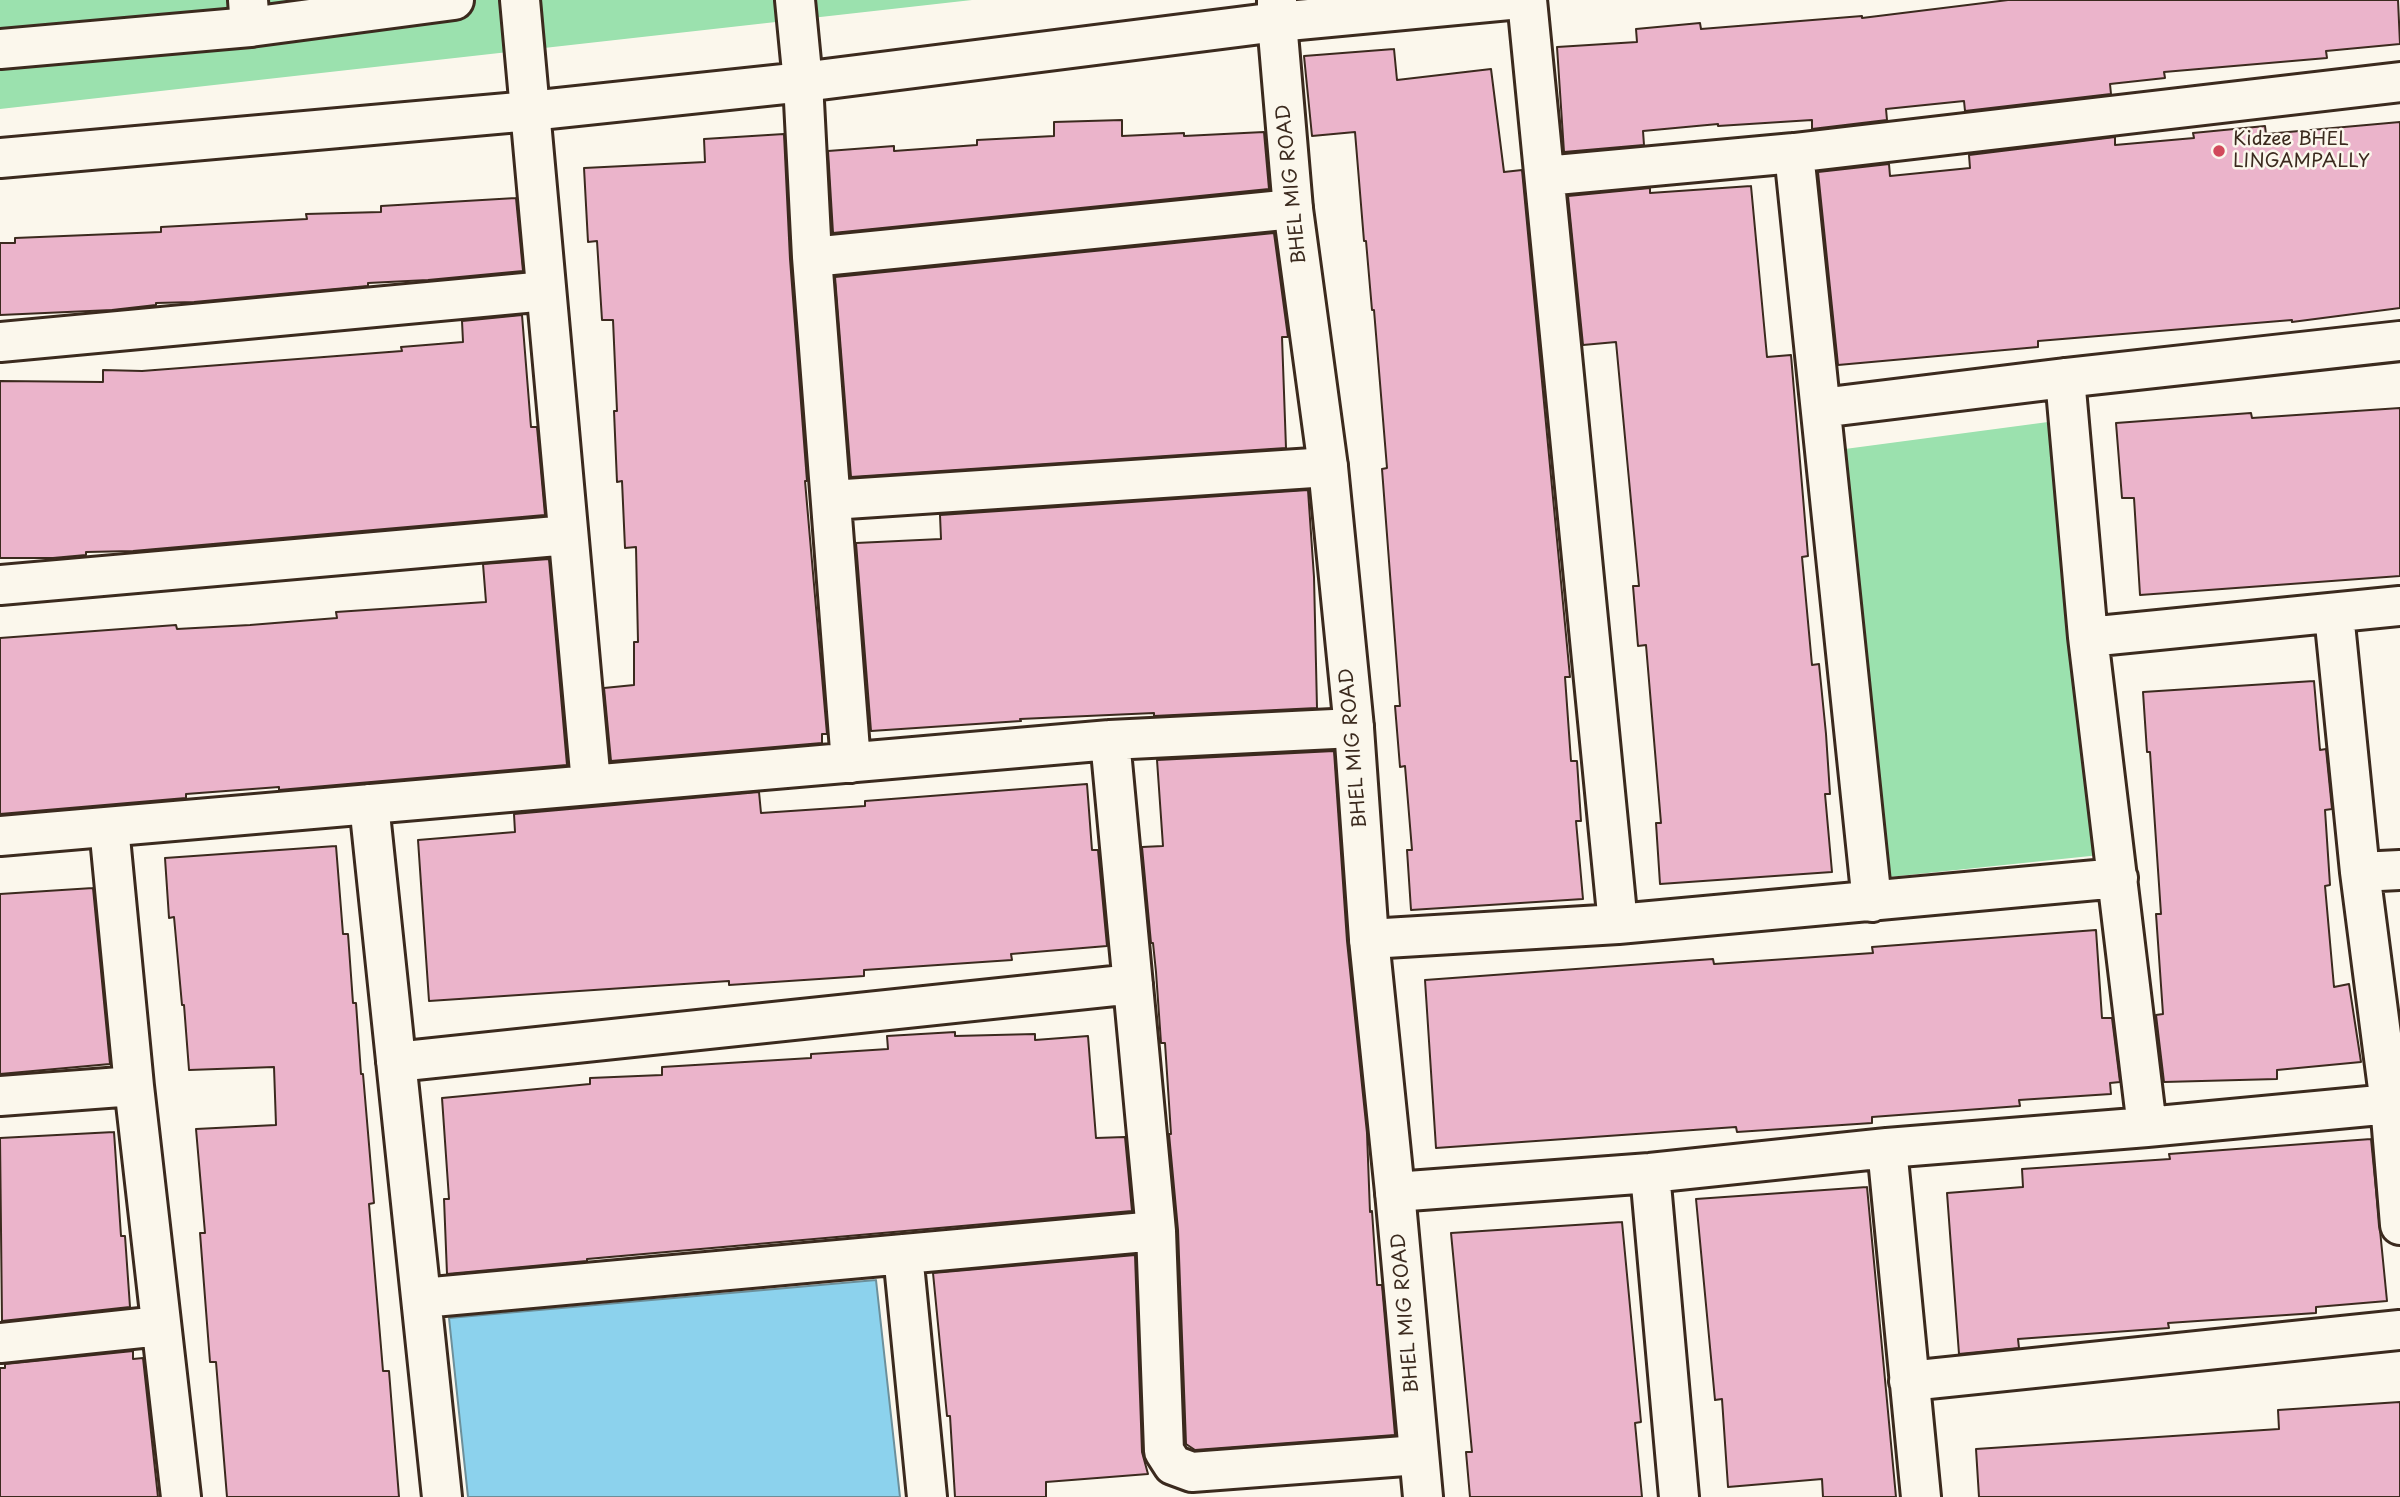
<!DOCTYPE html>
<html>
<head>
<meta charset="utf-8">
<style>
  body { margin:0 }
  canvas { display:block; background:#fbf7ec }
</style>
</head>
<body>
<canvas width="2400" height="1497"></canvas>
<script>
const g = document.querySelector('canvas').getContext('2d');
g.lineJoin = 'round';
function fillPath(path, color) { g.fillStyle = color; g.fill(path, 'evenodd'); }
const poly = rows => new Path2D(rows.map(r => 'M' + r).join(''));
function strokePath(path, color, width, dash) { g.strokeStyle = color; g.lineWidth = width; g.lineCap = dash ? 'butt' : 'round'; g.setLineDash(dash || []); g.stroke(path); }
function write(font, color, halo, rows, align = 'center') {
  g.font = font + ' "Playpen Sans",sans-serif'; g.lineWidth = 5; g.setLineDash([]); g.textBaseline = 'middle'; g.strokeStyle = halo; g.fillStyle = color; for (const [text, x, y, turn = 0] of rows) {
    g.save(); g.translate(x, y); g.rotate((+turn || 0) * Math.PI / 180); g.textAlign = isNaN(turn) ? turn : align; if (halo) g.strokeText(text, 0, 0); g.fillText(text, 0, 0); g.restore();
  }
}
fillPath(poly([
  [0,0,972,0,0,109],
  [2048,422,2100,855,1889,877,1845,449]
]), '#9be1ae');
const water = poly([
  [876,1280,900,1497,468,1497,449,1318,876,1280]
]);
fillPath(water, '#8cd2ed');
strokePath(water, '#6c8f9a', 2);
const building = poly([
  [2008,0,2398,0,2400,44,2326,51,2327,58,2164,72,2165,78,2110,84,2111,94,1965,111,1964,101,1886,109,1887,120,1812,129,1812,120,1718,126,1718,124,1643,131,1644,145,1564,152,1557,47,1637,42,1636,29,1700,23,1701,29,1862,16,1862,18,2008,0],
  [1394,49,1397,80,1491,69,1504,172,1522,170,1570,677,1565,677,1571,761,1577,761,1581,821,1576,821,1583,899,1411,910,1407,850,1412,850,1405,766,1400,767,1395,706,1400,706,1382,469,1387,468,1374,310,1372,310,1366,241,1364,241,1355,132,1312,136,1304,56,1394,49],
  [1122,120,1122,136,1184,133,1184,136,1264,132,1269,189,833,233,828,151,894,146,894,151,977,145,977,140,1054,136,1054,122,1122,120],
  [2400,122,2400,308,2292,322,2292,320,2038,341,2038,347,1838,365,1818,172,1889,164,1890,176,1970,168,1969,155,2115,137,2115,145,2194,138,2193,133,2265,126,2266,134,2400,122],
  [784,134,790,259,807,481,805,481,827,734,822,734,822,743,611,761,604,688,634,685,634,642,638,642,636,547,625,548,622,481,617,482,614,411,617,411,613,320,602,320,597,241,588,242,584,168,705,162,704,139,784,134],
  [1751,186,1767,357,1791,355,1808,556,1802,557,1812,665,1819,664,1826,734,1830,794,1825,794,1832,872,1660,884,1656,823,1661,823,1646,645,1638,646,1633,586,1639,586,1616,342,1583,345,1568,196,1650,188,1650,193,1751,186],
  [516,198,523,271,428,280,368,283,368,286,194,302,156,303,156,305,112,310,0,315,0,243,15,243,15,238,161,232,161,227,307,219,306,214,381,212,381,206,516,198],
  [1274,233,1288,337,1282,337,1286,448,851,477,835,277,1274,233],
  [522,315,531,427,537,427,545,515,133,551,86,552,86,555,53,558,0,558,0,381,103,382,103,370,142,371,402,351,401,347,463,342,462,321,522,315],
  [2400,408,2400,576,2140,595,2134,498,2122,498,2116,423,2251,413,2252,418,2400,408],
  [1308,490,1314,577,1317,708,1154,716,1154,713,1020,719,1021,721,871,731,856,543,941,539,940,515,1308,490],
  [549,559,567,765,279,790,279,787,186,794,186,798,0,814,0,638,176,625,177,629,250,625,337,618,336,612,486,602,483,564,549,559],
  [2314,681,2320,750,2326,749,2332,809,2325,810,2330,885,2325,886,2334,987,2349,984,2361,1062,2277,1070,2277,1079,2164,1082,2156,1015,2163,1014,2156,914,2161,914,2150,752,2147,752,2143,692,2314,681],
  [1334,751,1347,941,1367,1133,1370,1212,1372,1211,1377,1285,1382,1285,1395,1435,1195,1450,1186,1444,1178,1230,1169,1134,1171,1134,1165,1043,1161,1043,1156,972,1153,943,1151,943,1142,847,1163,846,1157,760,1334,751],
  [1087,784,1092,850,1098,850,1107,946,1011,954,1012,960,864,970,864,976,729,985,729,981,429,1001,418,840,515,832,514,814,759,792,761,813,865,806,865,801,1087,784],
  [336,846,343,934,348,934,353,1003,356,1003,361,1074,363,1074,374,1203,369,1204,383,1371,389,1371,399,1497,227,1497,216,1362,210,1362,200,1233,205,1233,196,1129,276,1125,274,1067,189,1070,184,1005,182,1005,174,917,169,918,165,858,336,846],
  [93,888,110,1064,0,1074,0,894,93,888],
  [2096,930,2102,1018,2112,1018,2120,1082,2110,1083,2111,1094,2019,1100,2020,1106,1872,1117,1872,1123,1737,1132,1736,1127,1436,1148,1425,980,1713,959,1714,964,1873,953,1872,947,2096,930],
  [955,1032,955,1036,1035,1034,1035,1040,1088,1036,1096,1138,1125,1137,1132,1211,587,1259,587,1261,447,1274,444,1199,449,1199,442,1098,590,1084,590,1078,662,1075,662,1067,811,1058,811,1054,888,1049,887,1036,955,1032],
  [114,1132,121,1236,125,1236,130,1307,2,1321,0,1138,114,1132],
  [2371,1139,2387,1301,2316,1307,2316,1313,2168,1323,2169,1328,2018,1339,2019,1348,1959,1354,1947,1193,2023,1187,2022,1169,2170,1159,2169,1154,2371,1139],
  [1867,1187,1896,1497,1823,1497,1822,1479,1728,1487,1722,1399,1715,1400,1696,1199,1867,1187],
  [1622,1222,1641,1422,1635,1423,1642,1497,1470,1497,1466,1452,1472,1452,1451,1233,1622,1222],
  [1135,1255,1142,1452,1148,1474,1046,1482,1046,1497,955,1497,950,1416,947,1416,933,1273,1135,1255],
  [133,1351,133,1359,143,1358,158,1497,0,1497,0,1368,5,1368,5,1364,133,1351],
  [2400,1402,2400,1497,1979,1497,1976,1449,2279,1429,2278,1410,2400,1402]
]);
fillPath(building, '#ebb4cb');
strokePath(building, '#3b2a1e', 2);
const minor = poly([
  [248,0,250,27],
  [520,0,591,783],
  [795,0,803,82,812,257,851,763],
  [1527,0,1618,924],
  [1794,153,1872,902],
  [0,158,530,111,803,82,1277,22],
  [1545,176,1794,153,2400,82],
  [812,257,1293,209],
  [0,342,546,291],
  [2065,378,2088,637,2147,1127],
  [1821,408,2065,378,2400,341],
  [831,500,1328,467],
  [0,585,568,535],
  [2334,614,2360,872,2390,1104,2400,1225],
  [2088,637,2400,606],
  [1110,740,1156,1231,1164,1451,1173,1465,1192,1472,1418,1455],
  [369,804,442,1497],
  [109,827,134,1086,181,1497],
  [0,836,1110,740,1354,728],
  [2360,872,2400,870],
  [1369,939,1618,924,2118,878],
  [396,1062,1133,984],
  [0,1096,134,1086],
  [1887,1148,1921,1497],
  [1650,1173,1679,1497],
  [1395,1192,1650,1173,1887,1148,2147,1127,2390,1104],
  [903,1254,927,1497],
  [422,1298,1156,1231],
  [0,1343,160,1326],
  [1909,1381,2400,1330]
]);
const tertiary = poly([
  [1277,0,1277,22,1293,209,1328,467,1354,728,1369,939,1395,1192,1423,1497],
  [1277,22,1509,0],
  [0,49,250,27,454,0]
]);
strokePath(minor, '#3b2a1e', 44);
strokePath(tertiary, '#3b2a1e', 44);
strokePath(minor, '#fbf7ec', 38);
strokePath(tertiary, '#fbf7ec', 38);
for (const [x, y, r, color] of [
  [2219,151,7,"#d1495b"]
]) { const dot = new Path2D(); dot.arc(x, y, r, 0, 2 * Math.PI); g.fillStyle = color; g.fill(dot); strokePath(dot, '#fbf7ec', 2.5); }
write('19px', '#3b2a1e', '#fbf7ec', [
  ["Kidzee BHEL",2233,140],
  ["LINGAMPALLY",2233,162]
], 'left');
write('19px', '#3b2a1e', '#fbf7ec', [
  ["BHEL MIG ROAD",1292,184,-96],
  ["BHEL MIG ROAD",1354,748,-95],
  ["BHEL MIG ROAD",1406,1313,-95]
]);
</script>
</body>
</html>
